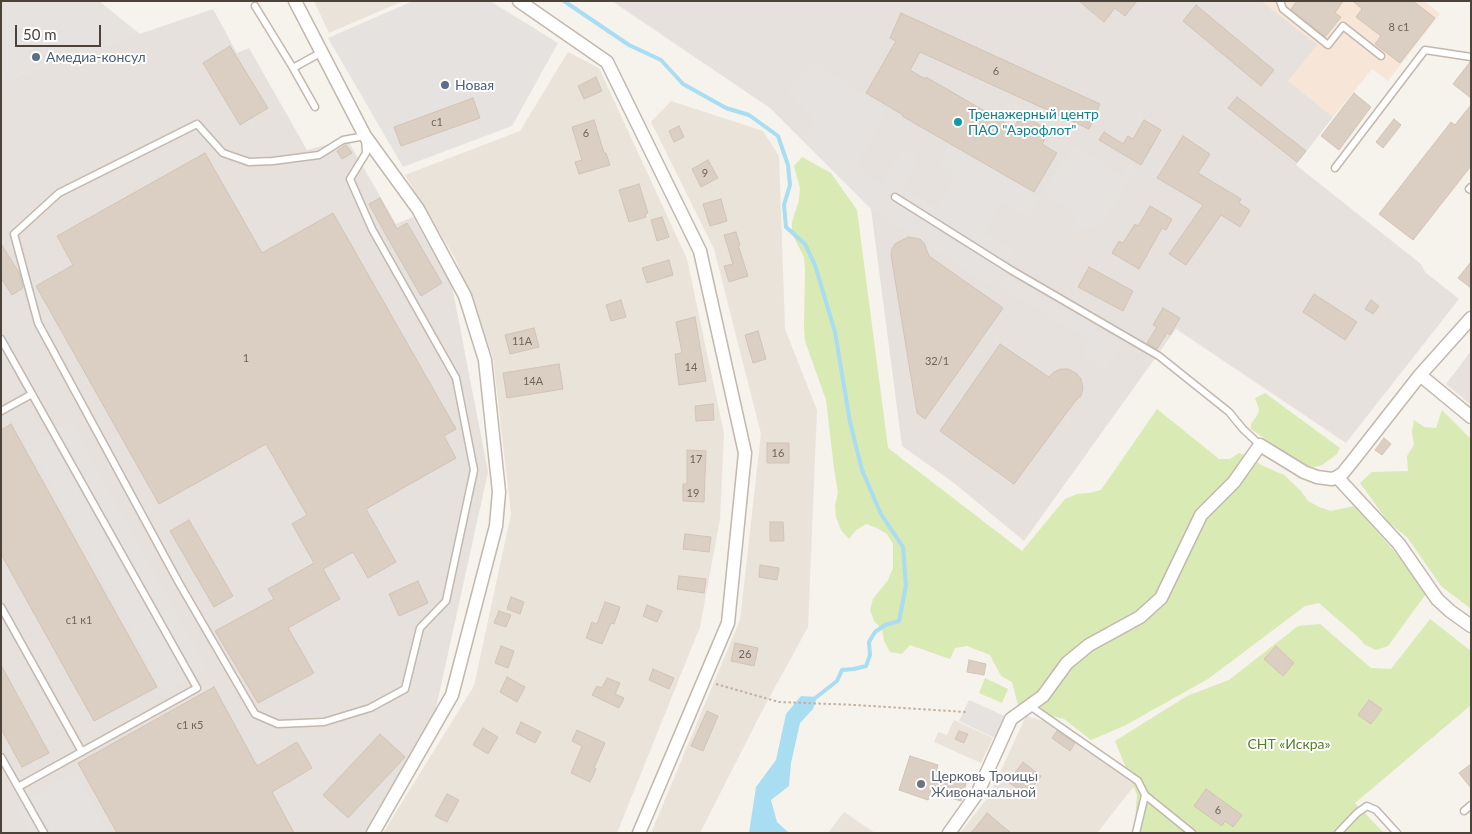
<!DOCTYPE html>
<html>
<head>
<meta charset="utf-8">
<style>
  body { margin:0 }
  #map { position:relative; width:1472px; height:834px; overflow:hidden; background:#f6f2ec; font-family:Lato,sans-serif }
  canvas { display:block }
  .frame { position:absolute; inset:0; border:2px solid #4b4239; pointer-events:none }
  .scale { position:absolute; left:15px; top:25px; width:86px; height:22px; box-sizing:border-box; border:2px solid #4b4239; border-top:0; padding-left:6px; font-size:15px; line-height:18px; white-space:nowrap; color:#4b4239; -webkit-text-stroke:4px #fff; paint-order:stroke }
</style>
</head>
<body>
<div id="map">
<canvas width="1472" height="834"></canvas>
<div class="frame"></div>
<div class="scale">50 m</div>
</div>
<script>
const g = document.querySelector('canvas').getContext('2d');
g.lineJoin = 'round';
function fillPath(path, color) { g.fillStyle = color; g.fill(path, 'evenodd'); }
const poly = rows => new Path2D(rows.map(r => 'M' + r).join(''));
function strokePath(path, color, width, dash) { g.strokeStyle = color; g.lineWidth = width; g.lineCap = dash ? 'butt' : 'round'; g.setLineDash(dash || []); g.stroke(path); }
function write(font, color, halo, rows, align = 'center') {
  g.font = font + ' Lato,sans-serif'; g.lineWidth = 4; g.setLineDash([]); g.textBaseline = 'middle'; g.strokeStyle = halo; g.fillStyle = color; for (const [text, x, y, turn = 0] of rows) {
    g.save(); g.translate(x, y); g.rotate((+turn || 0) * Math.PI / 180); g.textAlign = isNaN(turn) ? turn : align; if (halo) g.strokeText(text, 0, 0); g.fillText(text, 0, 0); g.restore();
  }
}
fillPath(poly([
  [314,1,403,1,329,33],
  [568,52,599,68,687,259,724,433,720,519,700,627,617,833,383,833,474,686,511,514,493,357,455,258,405,175,520,131],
  [671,101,763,131,779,156,785,329,817,410,808,627,762,711,700,833,651,833,740,620,761,434,714,249,651,122],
  [1026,716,1061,726,1138,781,1097,833,960,833,989,796],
  [954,720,993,738,981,763,934,742,938,732,947,735],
  [844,812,875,833,828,833]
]), '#eae3da');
fillPath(poly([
  [1261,1,1424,1,1440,14,1388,81,1372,69,1333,117,1288,81]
]), '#f7e6d8');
fillPath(poly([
  [612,1,1261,1,1317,45,1288,81,1333,117,1296,165,1421,264,1425,272,1459,299,1346,443,1176,329,1024,541,954,483,902,446,871,209,770,108],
  [213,9,237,53,249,48,307,150,347,139,396,224,413,217,452,286,488,472,434,717,367,833,1,833,1,81],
  [1471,351,1471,405,1446,384]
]), '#e6e1dd');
fillPath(poly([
  [802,157,831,173,857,210,888,448,1022,551,1065,499,1077,494,1089,493,1101,490,1157,409,1219,459,1230,459,1239,453,1251,457,1261,465,1284,475,1301,491,1308,501,1319,507,1331,511,1354,506,1396,553,1426,594,1411,614,1397,634,1388,646,1376,650,1365,645,1358,637,1319,603,1305,606,1208,679,1124,726,1091,740,1064,719,1039,713,1018,705,1012,682,1001,676,990,655,967,646,955,648,950,659,910,645,902,654,890,652,884,641,882,629,874,621,870,610,873,599,888,580,893,568,893,544,887,534,877,528,866,524,856,530,849,539,841,530,836,517,835,505,838,493,834,468,826,400,805,341,804,328,805,269,804,257,792,234,792,222,799,200,800,188,794,166],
  [1265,393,1340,448,1337,454,1322,465,1315,467,1303,465,1251,429,1251,424,1258,414,1259,409,1255,398],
  [1442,410,1471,439,1471,609,1441,586,1407,537,1388,522,1360,483,1372,472,1408,471,1407,456,1414,445,1412,432,1414,420,1424,427,1436,428],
  [1430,619,1471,651,1471,705,1355,803,1384,833,1134,833,1137,795,1115,741,1187,696,1229,680,1298,626,1320,624,1371,668,1391,669],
  [985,678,1008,689,1002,703,979,693]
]), '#d9eab5');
fillPath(poly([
  [1,1,99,1,140,34,1,81],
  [413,1,490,1,558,43,512,126,403,167,328,38],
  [813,60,888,110,857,167,882,183,904,146,920,158,903,190,938,207,954,174,939,164,949,144,1040,197,1028,218,1001,203,985,233,1015,250,993,288,872,209,802,139,814,120,785,91],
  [1075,144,1123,176,1131,164,1137,169,1101,225,1071,232,1075,215,1042,193],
  [1002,274,1122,344,1105,371,1081,354,1090,341,997,285],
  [71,421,208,669,165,693,28,444],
  [969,700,1011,719,1001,741,959,721],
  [76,772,110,833,29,833,15,807]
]), '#e5e2e0');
fillPath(poly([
  [801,696,817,697,813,709,800,723,791,763,789,786,771,800,777,822,789,833,749,833,756,787,776,760,786,714]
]), '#a9ddf1');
strokePath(poly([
  [564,1,629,45,661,60,683,84,726,108,749,115,778,136,788,165,790,185,784,205,786,227,805,244,815,265,835,332,850,422,862,470,881,514,903,547,906,586,899,621,885,625,875,632,869,642,870,655,866,666,854,669,842,670,837,681,814,699]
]), '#a9ddf1', 4);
const building = poly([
  [1079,1,1137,1,1125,16,1115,8,1104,22,1079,1],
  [1297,1,1343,1,1335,13,1341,17,1325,37,1291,9,1297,1],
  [1353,1,1413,1,1435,18,1400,63,1375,44,1381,36,1356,17,1362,9,1353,1],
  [1196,5,1274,70,1261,86,1183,21,1196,5],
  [901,13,1100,104,1089,129,920,52,910,70,925,79,926,77,1014,128,1021,114,1050,131,1042,144,1057,153,1034,192,902,116,903,115,866,93,896,41,890,38,901,13],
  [230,46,268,108,240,125,203,63,230,46],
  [1470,62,1471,62,1471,98,1453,84,1470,62],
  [596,77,602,91,584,99,578,86,596,77],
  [1354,93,1371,107,1339,150,1321,136,1354,93],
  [1237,97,1306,151,1297,162,1228,108,1237,97],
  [473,98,480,118,401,146,394,127,473,98],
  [1471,105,1471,166,1413,240,1379,214,1451,122,1455,125,1471,105],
  [1394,119,1401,125,1383,148,1376,142,1394,119],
  [594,120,604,153,606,153,610,165,579,174,575,162,582,160,572,127,594,120],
  [1144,120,1161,130,1141,165,1099,140,1104,132,1123,144,1128,136,1133,139,1144,120],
  [679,126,684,137,674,142,669,131,679,126],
  [1183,136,1210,154,1198,173,1241,199,1239,203,1250,210,1240,227,1221,215,1186,265,1169,254,1203,205,1157,178,1183,136],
  [346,145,352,153,342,159,337,151,346,145],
  [205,153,262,253,333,213,456,429,444,436,456,458,366,509,396,562,368,578,353,552,323,569,340,599,288,628,314,673,258,703,215,631,274,599,268,589,314,563,292,524,307,515,266,444,159,504,36,286,73,265,57,236,205,153],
  [708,160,718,178,701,187,692,169,708,160],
  [639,184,648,213,645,214,646,217,629,222,619,190,639,184],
  [380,198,397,229,407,223,442,283,421,296,386,235,369,204,380,198],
  [721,199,727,221,710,226,703,204,721,199],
  [1150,206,1172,219,1166,230,1162,228,1139,269,1112,253,1119,241,1123,243,1135,224,1138,226,1150,206],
  [662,217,669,237,657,241,651,220,662,217],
  [736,232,740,245,738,245,748,276,729,282,724,266,733,264,724,235,736,232],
  [908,237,920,239,924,243,929,256,1003,308,925,419,917,413,891,255,892,249,895,244,908,237],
  [1,244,20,274,23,288,12,295,1,278,1,244],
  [669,260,673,275,647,283,642,268,669,260],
  [1471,262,1471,288,1458,278,1471,262],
  [1089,267,1133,291,1123,311,1078,287,1089,267],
  [1314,294,1357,322,1345,340,1303,312,1314,294],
  [621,300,626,317,611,321,606,305,621,300],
  [1371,300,1379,306,1373,314,1365,309,1371,300],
  [1163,308,1180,318,1170,335,1167,333,1157,349,1147,343,1157,327,1153,325,1163,308],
  [695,317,706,381,679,385,675,354,682,353,676,322,695,317],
  [534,328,539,347,510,354,505,335,534,328],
  [758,331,766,359,753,363,745,335,758,331],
  [1000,344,1049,377,1054,372,1061,369,1068,369,1076,373,1081,379,1083,388,1081,396,1076,400,1014,484,940,431,1000,344],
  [559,364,563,389,507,398,503,373,559,364],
  [713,404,714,420,696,421,695,406,713,404],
  [11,424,157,687,94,721,1,554,1,430,11,424],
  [1384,438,1391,444,1382,455,1375,450,1384,438],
  [767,443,789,443,789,463,767,463,767,443],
  [687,450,706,451,704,502,683,501,683,484,687,484,687,450],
  [189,520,233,596,214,607,170,531,189,520],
  [770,522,783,522,784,541,770,541,770,522],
  [685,534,711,537,709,552,683,549,685,534],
  [760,565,779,568,777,580,759,577,760,565],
  [679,576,706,579,704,593,677,589,679,576],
  [418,581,428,603,399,616,389,594,418,581],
  [511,597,524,602,520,614,507,609,511,597],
  [605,602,620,607,614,624,611,623,602,644,586,638,592,622,597,624,605,602],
  [647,605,662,611,657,622,643,616,647,605],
  [499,611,511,615,506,627,494,623,499,611],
  [735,643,758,648,754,666,731,661,735,643],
  [501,646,514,651,508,668,495,663,501,646],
  [1276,646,1294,663,1283,676,1264,659,1276,646],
  [969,660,986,664,984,675,967,672,969,660],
  [1,665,49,753,22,767,1,729,1,665],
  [653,669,674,678,669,689,649,680,653,669],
  [507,677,525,687,517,702,500,692,507,677],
  [607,678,620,683,615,694,624,698,619,708,592,695,597,686,602,688,607,678],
  [214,687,257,766,297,742,312,768,272,792,294,833,117,833,78,763,214,687],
  [1369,700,1382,709,1371,724,1358,715,1369,700],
  [707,711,718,716,703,751,691,746,707,711],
  [521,722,541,732,535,743,516,733,521,722],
  [483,728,498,737,488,754,473,745,483,728],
  [577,730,605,743,594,768,596,769,590,782,571,773,582,746,572,741,577,730],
  [959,731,968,734,964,743,955,739,959,731],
  [1057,731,1075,743,1070,751,1052,738,1057,731],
  [380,734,405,757,348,818,323,795,380,734],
  [910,756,938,765,935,775,956,782,958,777,967,780,961,801,951,798,952,796,931,790,928,800,899,790,910,756],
  [1023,762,1041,776,1027,795,1008,782,1023,762],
  [1471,764,1471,788,1459,773,1471,764],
  [1206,789,1242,815,1233,827,1225,821,1222,826,1194,806,1206,789],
  [447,794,459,800,447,822,435,816,447,794],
  [987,813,1011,833,971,833,987,813]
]);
fillPath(building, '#dbcfc4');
strokePath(building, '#d3c3b4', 1);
const lane = poly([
  [1280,1,1283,9,1328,45,1343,26,1381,56],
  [255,6,293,68,322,52],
  [293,68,315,107],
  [197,124,223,153,249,162,273,161,319,155,343,140,365,136,366,153,350,179,372,229,456,378,474,470,446,601,420,628,405,689,370,708,324,722,278,724,255,714,179,583,38,323,14,234,59,193,197,124],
  [1335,168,1425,50,1471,57],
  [1471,187,1469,189,1471,190],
  [895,197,1011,270,1159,356,1229,412,1243,429,1260,445],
  [1,339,197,688,18,787],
  [1,411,32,394],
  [1,607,82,752],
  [1030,706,1138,781,1145,795,1192,833],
  [1,757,44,833],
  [1464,811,1471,805],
  [1136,833,1145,795],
  [1338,833,1357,813,1367,806,1376,810,1397,833]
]);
const street = poly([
  [295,1,365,136,418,209,465,296,485,360,499,492,496,526,452,695,373,833],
  [519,1,607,62,700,251,745,453,728,623,639,833],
  [1420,375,1471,417],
  [1337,477,1399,544,1437,599,1450,611,1471,626],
  [949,833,978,792,1011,719,1043,696,1067,663,1089,645,1140,617,1161,598,1201,515,1234,482,1260,445,1304,472,1317,477,1332,479,1337,477,1342,474,1351,463,1420,375,1471,318]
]);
strokePath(lane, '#c2b8ae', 9);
strokePath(street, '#c2b8ae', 15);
strokePath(poly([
  [716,684,779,702,856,705,966,712]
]), '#c4b29f', 2, [2.5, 2.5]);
strokePath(lane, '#fff', 6);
strokePath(street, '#fff', 12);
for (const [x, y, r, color] of [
  [36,57,5,"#5c6f8a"],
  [445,85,5,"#5c6f8a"],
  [958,122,5,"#0f9aa8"],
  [921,784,5,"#6b7280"]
]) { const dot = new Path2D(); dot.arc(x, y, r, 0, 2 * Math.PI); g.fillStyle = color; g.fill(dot); strokePath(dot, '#fff', 2); }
write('11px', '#6f655c', null, [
  ["8 c1",1399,27],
  ["6",996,71],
  ["с1",437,122],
  ["6",586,133],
  ["9",705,173],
  ["11А",522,341],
  ["1",246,358],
  ["32/1",937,361],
  ["14",691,367],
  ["14А",533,381],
  ["16",778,453],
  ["17",696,459],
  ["19",693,493],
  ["с1 к1",79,620],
  ["26",745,654],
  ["с1 к5",190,725],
  ["6",1218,810]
]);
write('14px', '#4e5e75', '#fff', [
  ["Амедиа-консул",46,57],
  ["Новая",455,85]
], 'left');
write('14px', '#0d838f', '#fff', [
  ["Тренажерный центр",968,114],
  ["ПАО \"Аэрофлот\"",968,130]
], 'left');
write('14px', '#557e2b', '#fff', [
  ["СНТ «Искра»",1289,744]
]);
write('14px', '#5b616d', '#fff', [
  ["Церковь Троицы",931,776],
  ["Живоначальной",931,792]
], 'left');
</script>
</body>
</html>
